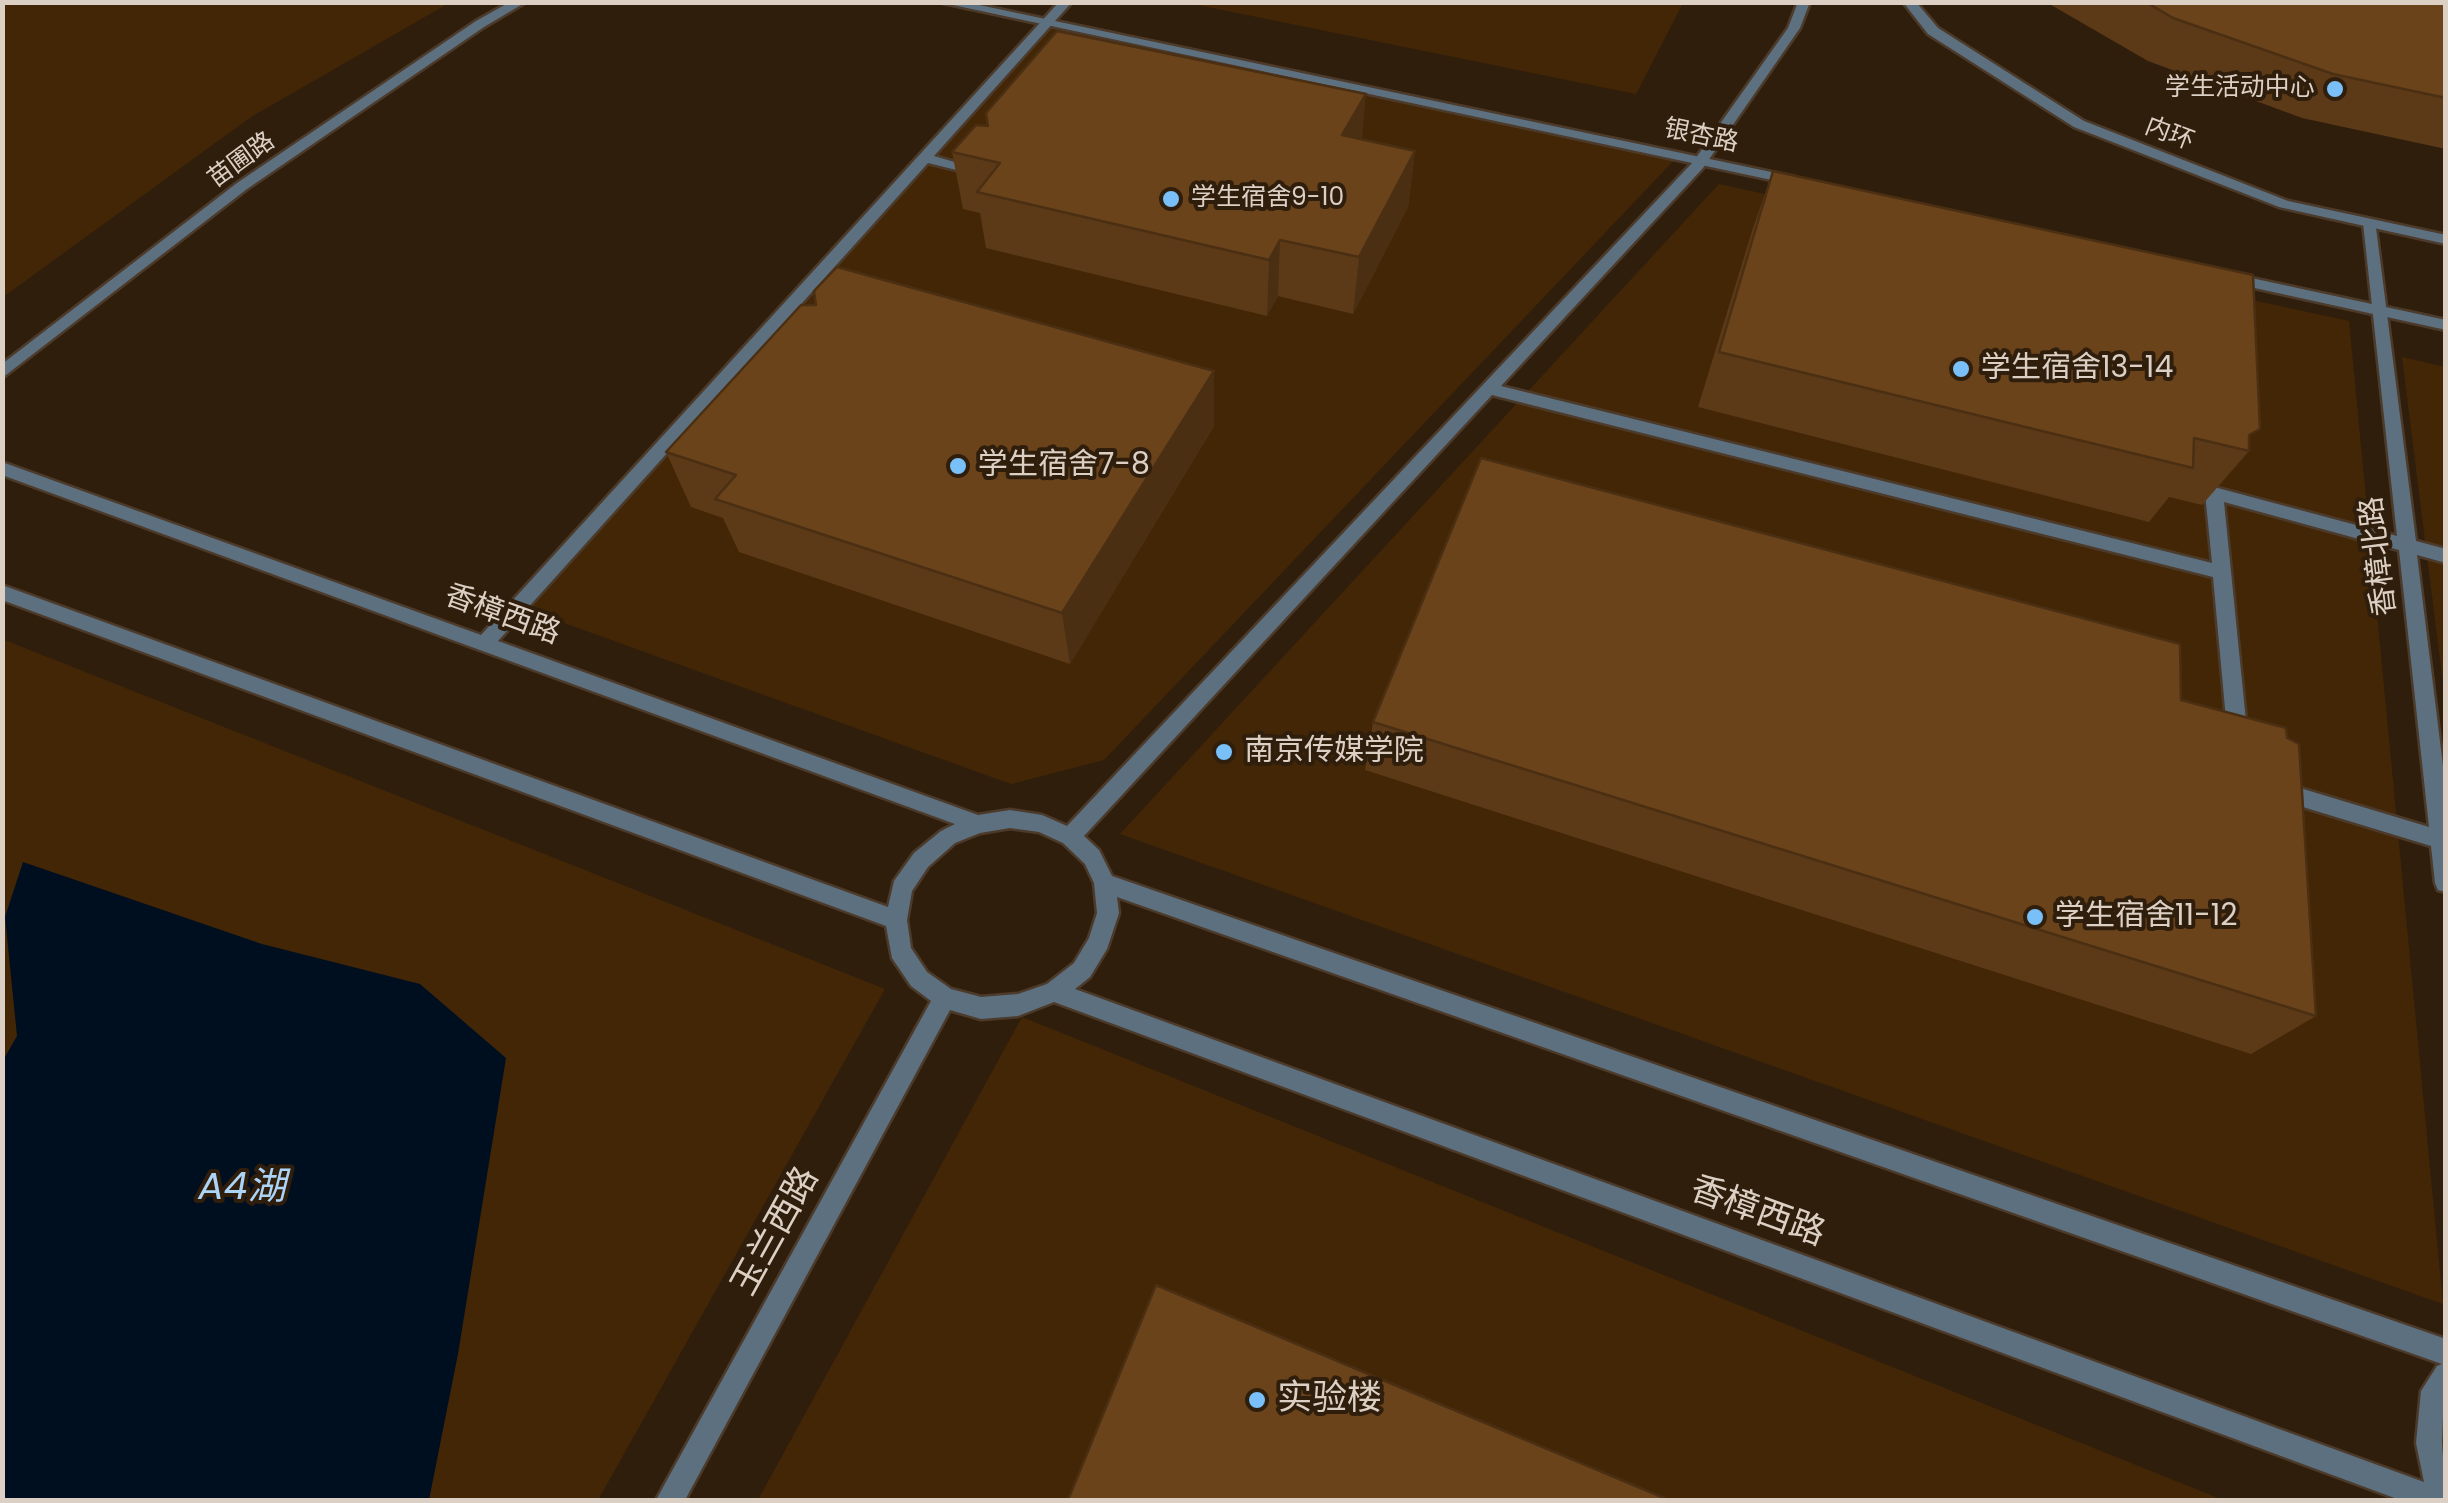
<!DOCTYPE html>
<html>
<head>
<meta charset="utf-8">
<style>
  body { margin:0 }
  #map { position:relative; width:2448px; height:1503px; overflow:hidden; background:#301e0d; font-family:Poppins,sans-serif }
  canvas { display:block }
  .frame { position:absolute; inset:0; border:5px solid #dcd0c5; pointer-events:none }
</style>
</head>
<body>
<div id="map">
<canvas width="2448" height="1503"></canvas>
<div class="frame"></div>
</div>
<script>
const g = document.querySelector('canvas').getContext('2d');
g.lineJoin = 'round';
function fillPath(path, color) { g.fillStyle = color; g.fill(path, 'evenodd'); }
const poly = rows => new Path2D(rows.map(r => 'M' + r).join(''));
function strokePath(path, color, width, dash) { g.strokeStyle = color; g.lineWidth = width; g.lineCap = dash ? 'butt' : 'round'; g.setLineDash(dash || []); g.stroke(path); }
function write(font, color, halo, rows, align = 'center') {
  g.font = font + ' Poppins,"Noto Sans SC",sans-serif'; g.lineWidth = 8; g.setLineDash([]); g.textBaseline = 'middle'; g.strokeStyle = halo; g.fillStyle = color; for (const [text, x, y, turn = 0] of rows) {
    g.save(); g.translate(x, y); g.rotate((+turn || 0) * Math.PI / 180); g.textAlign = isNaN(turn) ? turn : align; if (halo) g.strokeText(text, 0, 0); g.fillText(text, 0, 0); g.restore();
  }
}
fillPath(poly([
  [3,2,449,2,449,3,251,117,3,297],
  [1188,3,1683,3,1636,94],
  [1046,24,1679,155,1104,760,1011,784,517,606],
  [1719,184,2349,321,2443,1304,1120,834],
  [2402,357,2445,367,2445,699],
  [2,639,885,989,598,1500,3,1500],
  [1022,1017,2223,1500,758,1500]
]), '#432605');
fillPath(poly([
  [23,862,262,944,420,984,506,1058,458,1354,429,1500,3,1500,2,1062,17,1036,5,917]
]), '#000f20');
const lane = poly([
  [939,2,965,2,1795,177,1802,181,1795,185,939,2],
  [1903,2,1916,2,1938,28,2084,121,2288,201,2446,235,2446,244,2279,207,2074,127,1928,34,1903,2],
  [2228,273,2446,320,2446,330,2223,281,2220,278,2228,273]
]);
const street = poly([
  [510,2,526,2,484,27,247,189,2,378,2,364,237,183,476,21,510,2],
  [1059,2,1072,2,934,156,985,171,985,177,928,163,498,641,978,815,1010,810,1042,815,1067,826,1693,162,1788,28,1798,2,1810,2,1800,28,1703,168,1501,386,2212,563,2205,493,2214,487,2397,536,2363,223,2365,220,2375,220,2416,541,2446,549,2446,563,2417,555,2446,790,2446,892,2438,890,2435,883,2431,846,2280,800,2273,797,2270,791,2273,785,2280,782,2429,827,2399,550,2224,502,2248,741,2245,747,2238,749,2231,747,2228,741,2213,577,1492,395,1084,836,1099,850,1112,876,2446,1339,2442,1443,2446,1500,2400,1500,1054,1002,1018,1016,981,1019,950,1010,685,1500,656,1500,931,1001,911,986,892,958,886,926,2,600,2,585,888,907,894,881,914,853,941,831,955,824,2,475,2,462,481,635,1059,2],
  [1010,828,1039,832,1063,843,1085,864,1094,883,1097,913,1089,938,1074,963,1047,984,1018,994,981,997,951,989,927,972,911,948,907,920,912,891,928,867,955,843,980,833,1010,828],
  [1117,897,2442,1364,2437,1366,2421,1391,2416,1443,2424,1482,1075,989,1090,977,1107,949,1119,913,1117,897]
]);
strokePath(lane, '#4c3a2a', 5);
strokePath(street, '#4c3a2a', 5);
fillPath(lane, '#5c7080');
fillPath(street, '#5c7080');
fillPath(poly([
  [2046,2,2446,2,2446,149,2302,118,2148,61],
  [988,126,1362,139,1415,151,1408,207,1353,314,1278,296,1267,316,986,248,980,213,963,209,952,152],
  [1773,171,2249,442,2249,451,2202,505,2169,497,2149,522,1698,407,1753,228],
  [1214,371,1214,426,1070,664,739,552,723,518,691,507,666,452],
  [1373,722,2316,1016,2251,1054,1365,770]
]), '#5c3a17');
fillPath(poly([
  [1366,94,1361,150,1342,135],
  [1415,151,1408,207,1353,314,1359,257],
  [1280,240,1278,296,1267,316,1269,260],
  [1214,371,1214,426,1070,664,1062,613]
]), '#4b2f13');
const building = poly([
  [2146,2,2446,2,2446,98,2333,74,2173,18,2146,2],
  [1057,31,1366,94,1342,135,1415,151,1359,257,1280,240,1269,260,977,192,1000,163,952,152,976,125,988,126,986,113,1057,31],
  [1773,171,2253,275,2260,429,2249,435,2249,451,2194,438,2193,468,1719,352,1773,171],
  [837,267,1214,371,1062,613,715,499,736,475,666,452,801,305,816,305,814,291,837,267],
  [1481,458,2180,644,2181,700,2286,728,2287,738,2299,744,2316,1016,1373,722,1481,458],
  [1156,1285,1669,1500,1068,1500,1156,1285]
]);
fillPath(building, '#6b431b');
strokePath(building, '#4b2f13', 2.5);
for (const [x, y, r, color] of [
  [2335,89,10,"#79bff8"],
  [1171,199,10,"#79bff8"],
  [1961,369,10,"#79bff8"],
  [958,466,10,"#79bff8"],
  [1224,752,10,"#79bff8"],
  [2035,917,10,"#79bff8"],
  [1257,1400,10,"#79bff8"]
]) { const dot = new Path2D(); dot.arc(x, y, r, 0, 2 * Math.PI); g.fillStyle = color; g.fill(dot); strokePath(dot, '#301e0d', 4); }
write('25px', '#dcd0c5', '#301e0d', [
  ["学生活动中心",2315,89],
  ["学生宿舍9-10",1191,199,"left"]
], 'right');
write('25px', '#dcd0c5', '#301e0d', [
  ["内环",2169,135,21],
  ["银杏路",1701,137,12],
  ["苗圃路",242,161,-36]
]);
write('30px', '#dcd0c5', '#301e0d', [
  ["学生宿舍13-14",1981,369],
  ["学生宿舍7-8",978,466],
  ["南京传媒学院",1244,752],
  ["学生宿舍11-12",2055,917]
], 'left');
write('30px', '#dcd0c5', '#301e0d', [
  ["香樟北路",2380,556,-97],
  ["香樟西路",502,616,20]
]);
write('35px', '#dcd0c5', '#301e0d', [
  ["香樟西路",1757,1213,20],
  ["玉兰西路",777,1232,-61]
]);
write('35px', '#dcd0c5', '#301e0d', [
  ["实验楼",1277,1400]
], 'left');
write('italic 38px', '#acd4f6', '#301e0d', [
  ["A4湖",242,1189]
]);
</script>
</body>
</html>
